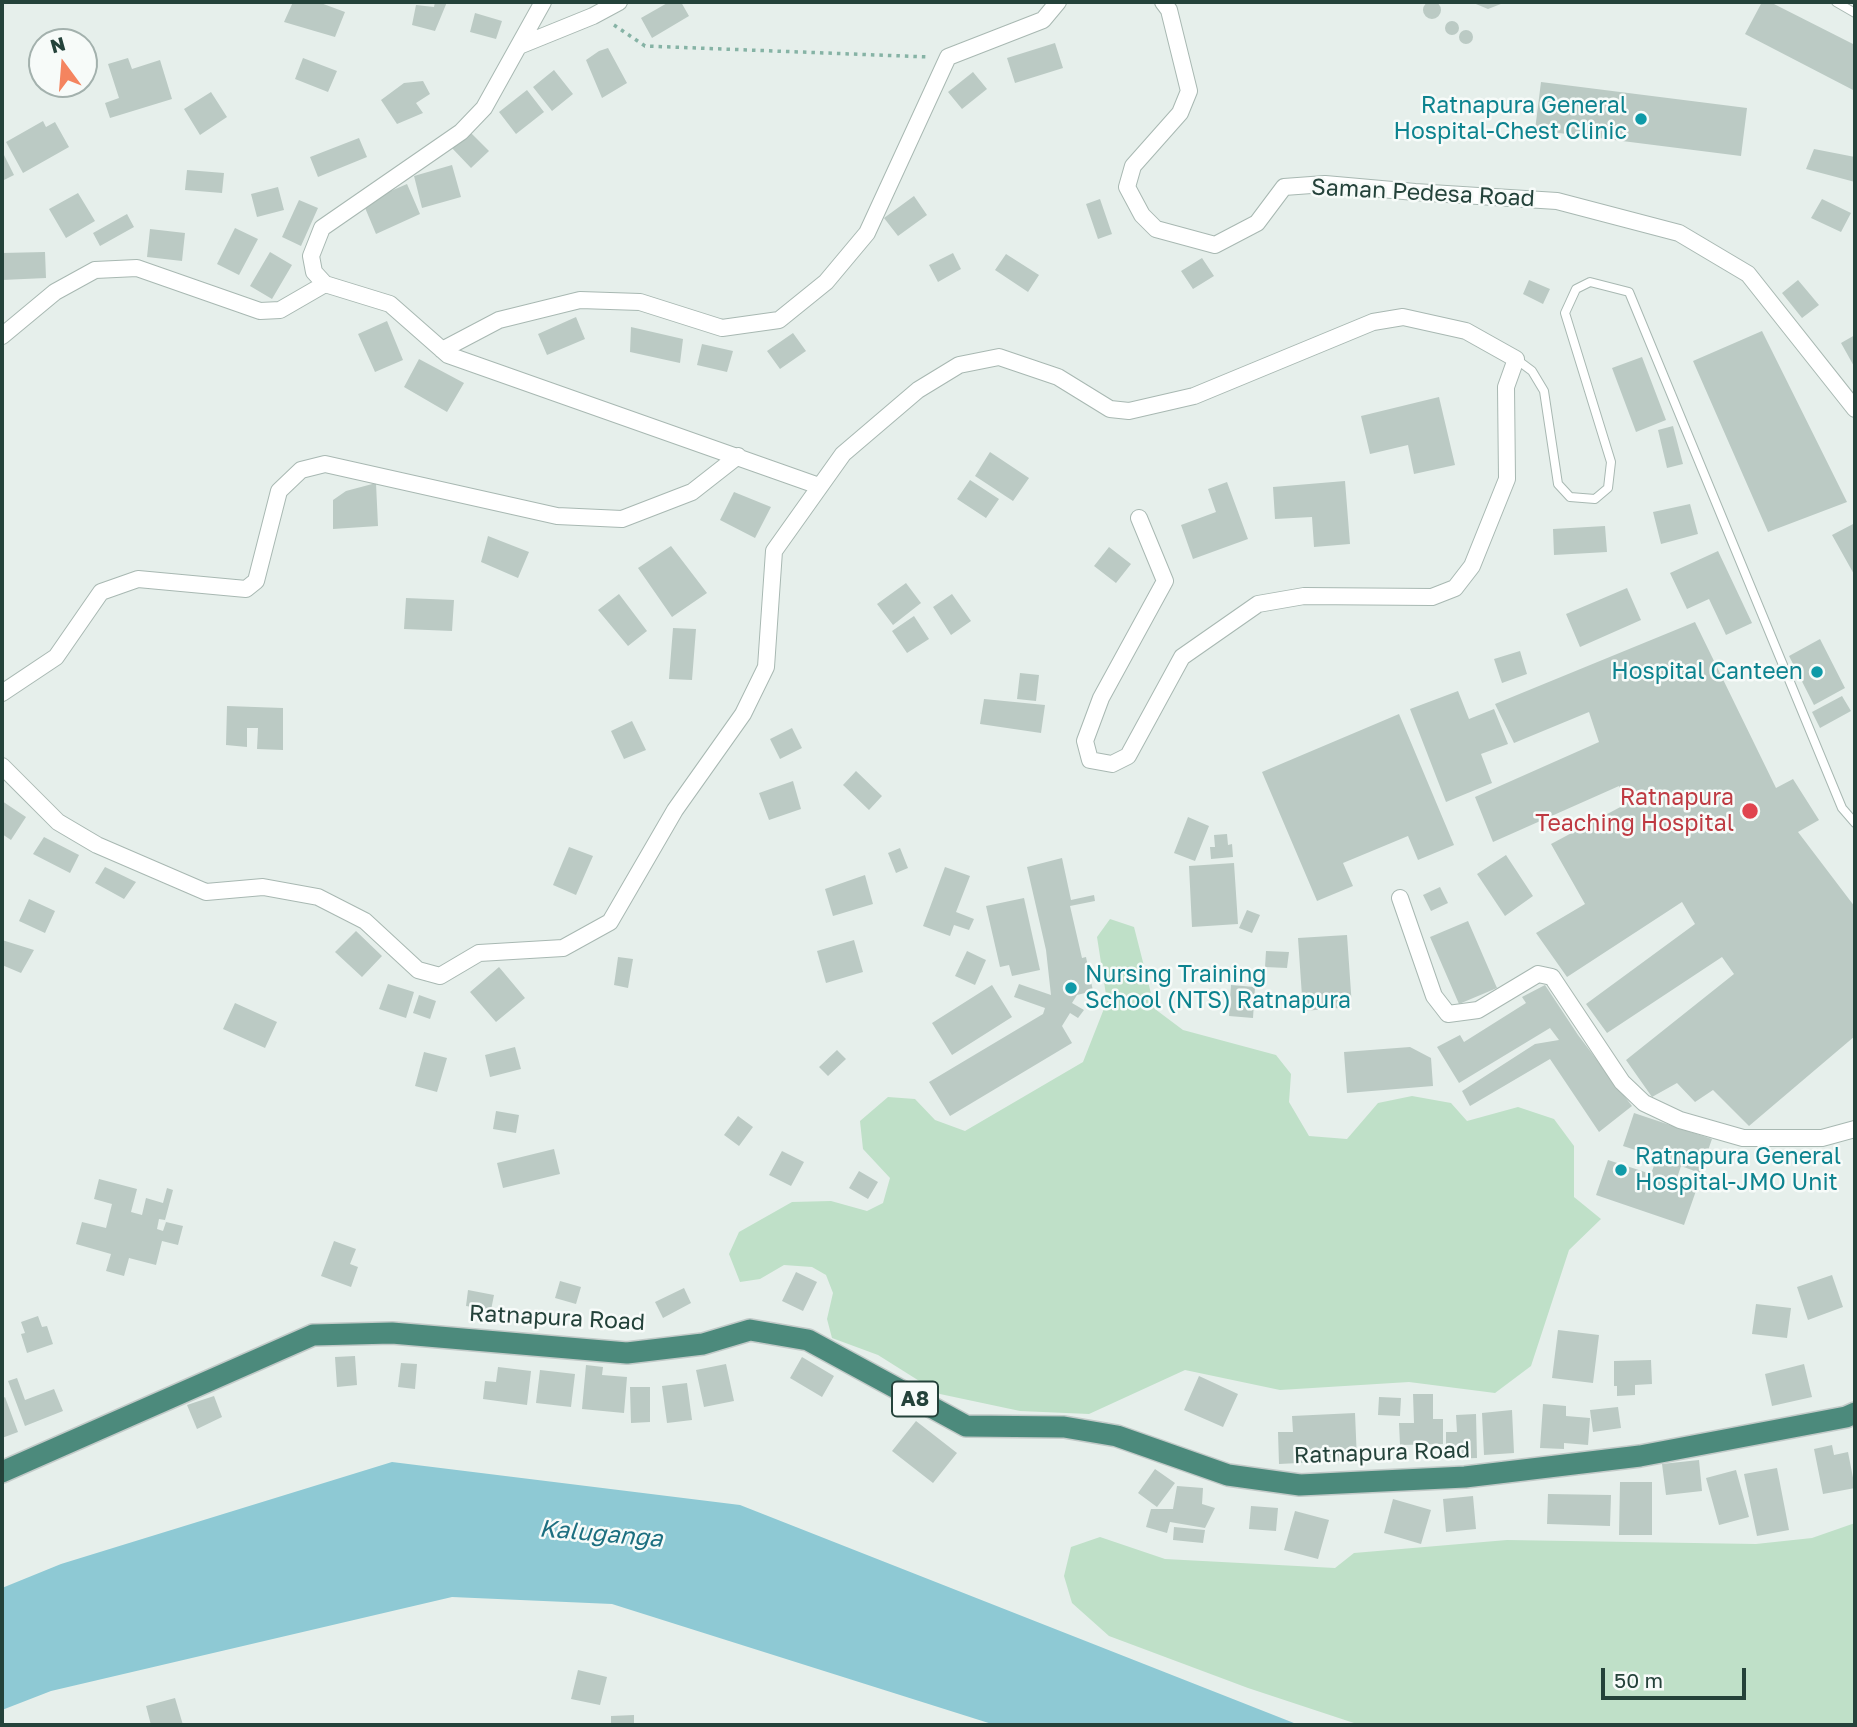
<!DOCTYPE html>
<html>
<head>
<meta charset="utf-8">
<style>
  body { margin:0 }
  #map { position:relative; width:1857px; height:1727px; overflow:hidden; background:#e6efeb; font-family:"Golos Text",sans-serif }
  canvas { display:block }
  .frame { position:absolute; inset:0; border:4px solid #24423a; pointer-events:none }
  .north { position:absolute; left:28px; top:28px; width:70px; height:70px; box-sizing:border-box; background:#f7fbf9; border:2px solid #a3b1ad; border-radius:50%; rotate:344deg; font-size:19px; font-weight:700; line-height:28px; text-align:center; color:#24423a }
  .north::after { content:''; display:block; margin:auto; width:24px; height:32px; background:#f4845f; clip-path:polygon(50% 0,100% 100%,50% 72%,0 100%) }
  .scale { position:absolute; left:1601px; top:1668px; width:145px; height:32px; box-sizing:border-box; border:4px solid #24423a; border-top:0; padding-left:9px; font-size:21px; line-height:24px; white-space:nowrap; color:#24423a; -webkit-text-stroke:5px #f7fbf9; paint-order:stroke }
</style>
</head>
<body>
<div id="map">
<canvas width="1857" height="1727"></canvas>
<div class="frame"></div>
<div class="north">N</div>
<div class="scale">50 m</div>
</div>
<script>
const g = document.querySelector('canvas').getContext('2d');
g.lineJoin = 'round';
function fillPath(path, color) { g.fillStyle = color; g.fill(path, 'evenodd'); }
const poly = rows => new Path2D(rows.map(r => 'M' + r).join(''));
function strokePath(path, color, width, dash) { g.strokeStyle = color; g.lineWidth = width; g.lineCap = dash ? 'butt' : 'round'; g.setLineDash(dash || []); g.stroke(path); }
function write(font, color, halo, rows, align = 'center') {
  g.font = font + ' "Golos Text",sans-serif'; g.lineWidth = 5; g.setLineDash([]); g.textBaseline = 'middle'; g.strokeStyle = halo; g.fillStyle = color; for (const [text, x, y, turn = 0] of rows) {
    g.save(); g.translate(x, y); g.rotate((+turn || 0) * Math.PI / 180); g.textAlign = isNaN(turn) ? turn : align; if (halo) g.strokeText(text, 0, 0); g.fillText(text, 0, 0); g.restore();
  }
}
fillPath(poly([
  [1110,919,1134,927,1155,1009,1183,1030,1276,1055,1291,1074,1289,1102,1309,1136,1347,1139,1378,1103,1412,1096,1451,1103,1467,1121,1518,1107,1554,1119,1574,1146,1574,1197,1601,1219,1569,1250,1531,1366,1495,1393,1409,1382,1280,1390,1185,1370,1089,1414,1020,1411,940,1394,878,1355,832,1338,827,1319,833,1293,826,1275,812,1267,784,1265,760,1279,740,1282,729,1254,739,1232,792,1202,831,1201,867,1211,883,1203,890,1178,863,1149,860,1121,888,1097,915,1099,935,1120,965,1131,1083,1062,1107,1001,1097,937],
  [1855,1523,1855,1725,1360,1725,1248,1688,1109,1636,1072,1603,1064,1576,1071,1547,1100,1537,1165,1559,1335,1568,1354,1553,1507,1540,1756,1544,1812,1538]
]), '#bfe0c8');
fillPath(poly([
  [392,1462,740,1505,1299,1725,995,1725,612,1604,452,1597,51,1691,2,1710,2,1588,61,1564]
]), '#8ec9d4');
fillPath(poly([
  '1423 10a9 9 0 1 1 18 0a9 9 0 1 1-18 0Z',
  [293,2,318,2,345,12,335,37,284,22],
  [435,2,447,2,435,31,412,25,416,5,434,7],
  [669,2,681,2,689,16,652,38,641,18],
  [1471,2,1506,2,1488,9],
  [1762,2,1770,2,1855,45,1855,91,1745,34],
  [475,13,502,21,496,39,470,32],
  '1445 28a7 7 0 1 1 14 0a7 7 0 1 1-14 0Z',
  '1459 37a7 7 0 1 1 14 0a7 7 0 1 1-14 0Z',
  [1055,43,1063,68,1015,83,1007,58],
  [608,48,627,83,602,98,586,60,599,51],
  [128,58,132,69,160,60,172,99,110,118,105,103,119,98,108,64],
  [303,58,337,71,328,92,295,79],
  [554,70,573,94,552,111,533,87],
  [973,72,987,89,962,109,948,92],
  [423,81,430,94,416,103,423,113,397,124,381,100,404,83],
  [1541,82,1747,108,1741,156,1535,130],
  [527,90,544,112,516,134,499,112],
  [211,92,227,117,200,135,184,109],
  [43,121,46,127,55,122,69,147,23,173,6,142],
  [469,131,489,151,471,168,451,147],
  [359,138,367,157,318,177,310,157],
  [1814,149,1855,157,1855,182,1806,169],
  [2,151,14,175,2,181],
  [452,165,461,197,422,208,414,176],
  [187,170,224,173,222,193,185,190],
  [407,184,420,214,376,234,363,203],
  [278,187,284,210,257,217,251,194],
  [78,193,95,221,66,238,49,209],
  [914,196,927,215,898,236,884,218],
  [1100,199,1112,234,1098,239,1086,204],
  [1822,199,1851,213,1841,232,1811,218],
  [299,200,318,208,301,246,282,237],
  [127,214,134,227,100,246,93,233],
  [235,228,258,239,239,275,217,264],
  [150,229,185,233,182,261,147,257],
  [45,252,46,278,2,280,2,253],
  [270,252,292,265,272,299,250,286],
  [953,253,961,269,938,282,929,265],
  [1006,254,1039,275,1028,292,995,270],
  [1202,258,1214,276,1193,289,1181,271],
  [1529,280,1550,289,1543,304,1523,294],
  [1798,280,1819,305,1802,318,1782,293],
  [576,317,585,339,547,355,538,334],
  [387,321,403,360,375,372,358,334],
  [631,327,683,339,680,363,630,352],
  [1762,331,1847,502,1768,532,1693,361],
  [793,333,806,351,780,369,767,351],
  [1855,335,1855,368,1841,343],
  [702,344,733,351,727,372,697,365],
  [1642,357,1666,420,1636,432,1612,368],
  [419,359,464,383,447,412,404,387],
  [1439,397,1455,465,1414,474,1408,445,1370,454,1361,416],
  [1673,426,1683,464,1667,468,1658,430],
  [990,452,1029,478,1013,501,975,476],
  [970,480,999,499,986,518,957,499],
  [1345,481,1350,544,1314,547,1312,517,1275,519,1273,487],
  [1227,482,1248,539,1193,559,1181,525,1216,512,1208,489],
  [376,483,378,526,333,529,333,500,346,491],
  [734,492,771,507,755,538,720,520],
  [1690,504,1698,534,1661,544,1653,512],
  [1855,523,1855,576,1832,535],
  [1605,526,1607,552,1554,555,1553,529],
  [488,536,529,552,518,578,481,562],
  [671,546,707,593,672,617,638,568],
  [1109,547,1131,564,1116,583,1094,566],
  [1718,551,1752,623,1726,635,1709,599,1687,609,1670,573],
  [906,583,921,603,893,625,877,604],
  [1627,588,1641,620,1580,647,1566,614],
  [619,594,647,631,628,646,598,610],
  [952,594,971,621,951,635,933,607],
  [406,598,454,600,452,631,404,629],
  [914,616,929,639,907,653,892,631],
  [1695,622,1776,788,1793,779,1819,820,1798,832,1855,907,1855,1036,1749,1126,1713,1090,1695,1102,1677,1083,1652,1097,1626,1060,1734,974,1722,957,1607,1033,1586,1004,1695,924,1682,902,1567,977,1536,933,1585,904,1551,844,1626,804,1619,786,1493,842,1475,797,1599,742,1589,712,1514,743,1495,704],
  [673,628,696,629,692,680,669,679],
  [1820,639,1845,688,1814,705,1789,656],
  [1520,651,1527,674,1502,683,1494,659],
  [1020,673,1039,675,1036,701,1017,699],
  [1458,691,1469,719,1494,709,1508,744,1481,754,1492,783,1446,802,1410,709],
  [1842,696,1851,711,1820,728,1812,712],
  [984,699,1045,705,1041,733,980,724],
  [227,706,283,708,283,750,257,749,258,728,247,728,247,747,226,745],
  [1399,714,1454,845,1418,860,1408,836,1343,863,1353,886,1317,901,1262,772],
  [632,721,646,750,624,759,611,731],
  [792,728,802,748,780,759,770,739],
  [856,771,882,796,869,810,843,785],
  [793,781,801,809,769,820,759,793],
  [2,801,26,817,11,840,2,834],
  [1188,817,1209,826,1195,861,1174,853],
  [1227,834,1228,845,1232,844,1233,857,1211,859,1210,847,1215,847,1214,835],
  [44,837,79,855,70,873,33,854],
  [569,847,593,856,576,895,553,885],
  [900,848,908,868,896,873,888,853],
  [1506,855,1533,896,1505,916,1477,874],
  [1062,858,1071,900,1094,895,1095,901,1070,906,1082,958,1086,957,1093,991,1077,995,1072,1003,1084,1010,1078,1018,1070,1013,1062,1026,1072,1043,950,1116,929,1082,1043,1014,1045,1008,1014,997,1019,984,1051,995,1046,950,1027,867],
  [1234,863,1238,924,1192,927,1189,866],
  [105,867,136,882,124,899,95,883],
  [945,867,970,876,956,912,974,919,969,930,954,925,950,936,923,926],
  [865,875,873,904,833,916,825,889],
  [1440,887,1448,903,1431,911,1423,895],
  [1024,898,1040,970,1012,976,1009,965,1000,967,986,906],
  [29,899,55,911,45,933,19,921],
  [1247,910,1260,915,1252,933,1239,928],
  [1468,921,1497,988,1459,1004,1430,937],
  [356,931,382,956,362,977,335,952],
  [1347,935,1352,1007,1303,1011,1298,938],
  [2,940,34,950,21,973,2,965],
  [854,940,863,972,826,983,817,951],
  [967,951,986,960,975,985,955,976],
  [1266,951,1289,952,1287,968,1265,967],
  [618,957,633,959,628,988,614,985],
  [499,967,525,998,496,1022,470,992],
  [388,984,414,992,406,1018,379,1009],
  [992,985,1012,1017,952,1055,932,1023],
  [1231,985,1255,987,1253,1018,1229,1016],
  [1545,985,1578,1035,1632,1106,1599,1132,1550,1059,1470,1106,1462,1091,1535,1044,1559,1040,1550,1028,1459,1083,1437,1047,1460,1035,1464,1042,1526,1003,1522,997],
  [419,995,436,1001,430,1019,413,1013],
  [235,1003,277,1022,265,1048,223,1029],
  [515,1047,521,1069,490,1077,485,1055],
  [1410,1047,1431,1058,1433,1086,1347,1093,1344,1052],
  [837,1050,846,1059,828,1076,819,1067],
  [424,1052,447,1058,437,1092,415,1086],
  [496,1111,519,1115,516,1133,493,1129],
  [1634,1113,1712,1139,1700,1173,1681,1166,1676,1181,1697,1188,1684,1225,1596,1195,1608,1160,1651,1174,1657,1157,1623,1146],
  [738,1116,753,1127,739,1146,724,1135],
  [554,1149,560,1174,503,1188,497,1163],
  [782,1151,804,1162,791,1186,769,1175],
  [859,1171,878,1182,868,1199,849,1188],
  [99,1179,137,1189,131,1212,142,1215,146,1198,163,1203,167,1188,173,1190,165,1220,159,1219,157,1229,163,1231,166,1222,183,1226,178,1245,162,1241,156,1265,129,1258,124,1276,106,1271,111,1254,76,1244,82,1222,106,1228,112,1204,94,1199],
  [334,1241,356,1249,350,1264,358,1267,351,1287,321,1276],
  [796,1272,817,1282,803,1311,782,1301],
  [1832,1275,1843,1307,1808,1320,1797,1287],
  [560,1281,581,1287,576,1304,555,1298],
  [684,1288,691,1303,663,1318,655,1302],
  [468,1290,494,1295,491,1310,466,1306],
  [1756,1304,1791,1308,1787,1338,1752,1334],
  [38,1316,42,1327,47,1326,53,1344,27,1353,21,1334,25,1333,21,1322],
  [1558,1330,1599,1335,1593,1383,1552,1378],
  [355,1356,357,1385,337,1387,335,1357],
  [802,1357,834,1376,822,1397,790,1378],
  [1651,1360,1652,1384,1635,1385,1635,1395,1617,1396,1617,1386,1614,1386,1614,1361],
  [401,1363,417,1364,415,1389,398,1387],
  [726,1364,734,1401,704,1407,696,1370],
  [1804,1364,1812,1397,1772,1406,1765,1374],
  [586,1365,603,1367,602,1375,627,1377,624,1413,582,1409],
  [498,1367,531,1371,527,1405,483,1399,485,1381,496,1382],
  [540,1370,575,1374,571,1407,536,1403],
  [1199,1376,1238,1394,1223,1427,1184,1410],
  [17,1378,25,1400,54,1389,63,1411,25,1426,8,1381],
  [687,1383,692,1420,667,1423,662,1386],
  [630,1387,650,1387,650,1422,631,1423],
  [1413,1394,1433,1394,1433,1419,1443,1419,1443,1444,1400,1445,1399,1423,1414,1423],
  [214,1396,222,1417,197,1429,187,1405],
  [5,1397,18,1432,2,1438,2,1399],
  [1379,1397,1401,1398,1400,1416,1378,1415],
  [1543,1404,1566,1406,1566,1416,1590,1418,1588,1445,1564,1443,1564,1449,1540,1448],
  [1618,1407,1621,1428,1593,1432,1590,1410],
  [1512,1410,1514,1453,1484,1455,1482,1413],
  [1355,1413,1357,1460,1279,1464,1278,1432,1293,1432,1292,1416],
  [1476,1414,1477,1458,1446,1459,1446,1432,1457,1432,1456,1415],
  [916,1421,957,1453,933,1483,892,1451],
  [1832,1445,1834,1455,1848,1452,1855,1488,1823,1494,1814,1449],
  [1699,1460,1702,1491,1666,1495,1662,1464],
  [1777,1468,1789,1530,1757,1536,1744,1474],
  [1155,1469,1175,1483,1157,1507,1138,1493],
  [1736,1470,1749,1517,1719,1525,1706,1478],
  [1620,1482,1652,1482,1652,1535,1619,1535],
  [1177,1486,1203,1488,1202,1504,1215,1508,1205,1528,1170,1522,1167,1533,1146,1527,1151,1509,1173,1509],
  [1548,1494,1611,1495,1610,1526,1547,1524],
  [1473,1496,1476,1529,1446,1532,1443,1499],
  [1393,1499,1431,1510,1421,1544,1384,1533],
  [1251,1506,1278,1508,1276,1531,1249,1529],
  [1295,1511,1329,1520,1318,1559,1284,1550],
  [1174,1527,1205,1530,1203,1543,1173,1540],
  [578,1670,607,1677,600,1705,571,1699],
  [175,1698,183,1725,151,1725,146,1706],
  [634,1715,634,1725,611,1725,611,1716]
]), '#bbcac4');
const service = poly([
  [1836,2,1855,13],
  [1516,359,1532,371,1544,391,1558,484,1570,497,1595,499,1608,488,1611,462,1565,313,1576,289,1590,282,1629,292,1842,808,1855,823]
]);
const minor = poly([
  [543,2,484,108,461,132,322,228,311,256,314,272,325,284,390,304,448,355,819,486],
  [1163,2,1169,10,1189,91,1180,113,1133,166,1127,187,1142,215,1156,229,1215,245,1257,223,1284,187,1325,184,1415,192,1557,201,1679,233,1748,274,1855,409],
  [519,46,593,16,619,2],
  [2,336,55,292,95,270,137,268,260,311,280,310,325,284],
  [442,350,499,320,580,300,640,302,722,328,779,320,826,282,867,233,948,57,1043,20,1058,2],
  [2,693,56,657,101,592,138,579,246,589,256,581,279,491,301,470,325,464,557,516,622,519,692,492,738,456],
  [2,766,58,822,97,845,206,892,263,887,318,897,365,921,418,970,440,976,479,953,563,948,610,922,675,810,743,714,766,667,774,551,843,454,918,390,959,365,999,357,1058,377,1110,409,1129,411,1194,396,1373,322,1403,317,1466,331,1516,359,1506,387,1507,479,1472,566,1455,588,1432,597,1304,596,1258,604,1182,657,1128,756,1112,764,1090,760,1085,741,1101,698,1165,581,1139,518],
  [1400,898,1434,996,1448,1014,1478,1010,1538,974,1552,977,1622,1082,1644,1103,1680,1120,1743,1138,1822,1138,1855,1129]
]);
const trunk = poly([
  [2,1472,313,1335,392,1333,627,1353,703,1344,750,1330,808,1340,966,1426,1064,1427,1117,1436,1228,1475,1300,1485,1465,1477,1640,1456,1846,1417,1855,1413]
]);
strokePath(service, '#a8b8b2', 10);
strokePath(minor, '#a8b8b2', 18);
strokePath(trunk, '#c2cac8', 24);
strokePath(poly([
  [614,25,645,46,929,57]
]), '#86b3a5', 3.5, [3.5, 5]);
strokePath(service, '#fff', 8);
strokePath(minor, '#fff', 16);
strokePath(trunk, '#4c8a7c', 21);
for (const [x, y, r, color] of [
  [1641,119,7,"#0f9aa8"],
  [1817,672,7,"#0f9aa8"],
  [1750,811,9,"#e0444e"],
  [1071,988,7,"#0f9aa8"],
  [1621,1170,7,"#0f9aa8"]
]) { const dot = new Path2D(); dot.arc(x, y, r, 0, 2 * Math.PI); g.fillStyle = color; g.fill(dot); strokePath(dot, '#f7fbf9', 2.5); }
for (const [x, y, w] of [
  [915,1399,46]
]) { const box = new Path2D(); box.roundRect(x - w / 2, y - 17.5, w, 35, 5); g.fillStyle = '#f7fbf9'; g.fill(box); strokePath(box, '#24423a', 2); }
write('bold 21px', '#24423a', null, [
  ["A8",915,1399]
]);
write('23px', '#0d838f', '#f7fbf9', [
  ["Ratnapura General",1627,106],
  ["Hospital-Chest Clinic",1627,132],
  ["Hospital Canteen",1803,672],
  ["Nursing Training",1085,975,"left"],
  ["School (NTS) Ratnapura",1085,1001,"left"],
  ["Ratnapura General",1635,1157,"left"],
  ["Hospital-JMO Unit",1635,1183,"left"]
], 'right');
write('23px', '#24423a', '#f7fbf9', [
  ["Saman Pedesa Road",1423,193,3],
  ["Ratnapura Road",557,1318,3],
  ["Ratnapura Road",1382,1453,-2]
]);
write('23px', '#be3a42', '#f7fbf9', [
  ["Ratnapura",1734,798],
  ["Teaching Hospital",1734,824]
], 'right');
write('italic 24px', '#1c6f80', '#f7fbf9', [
  ["Kaluganga",601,1534,5]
]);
</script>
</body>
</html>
